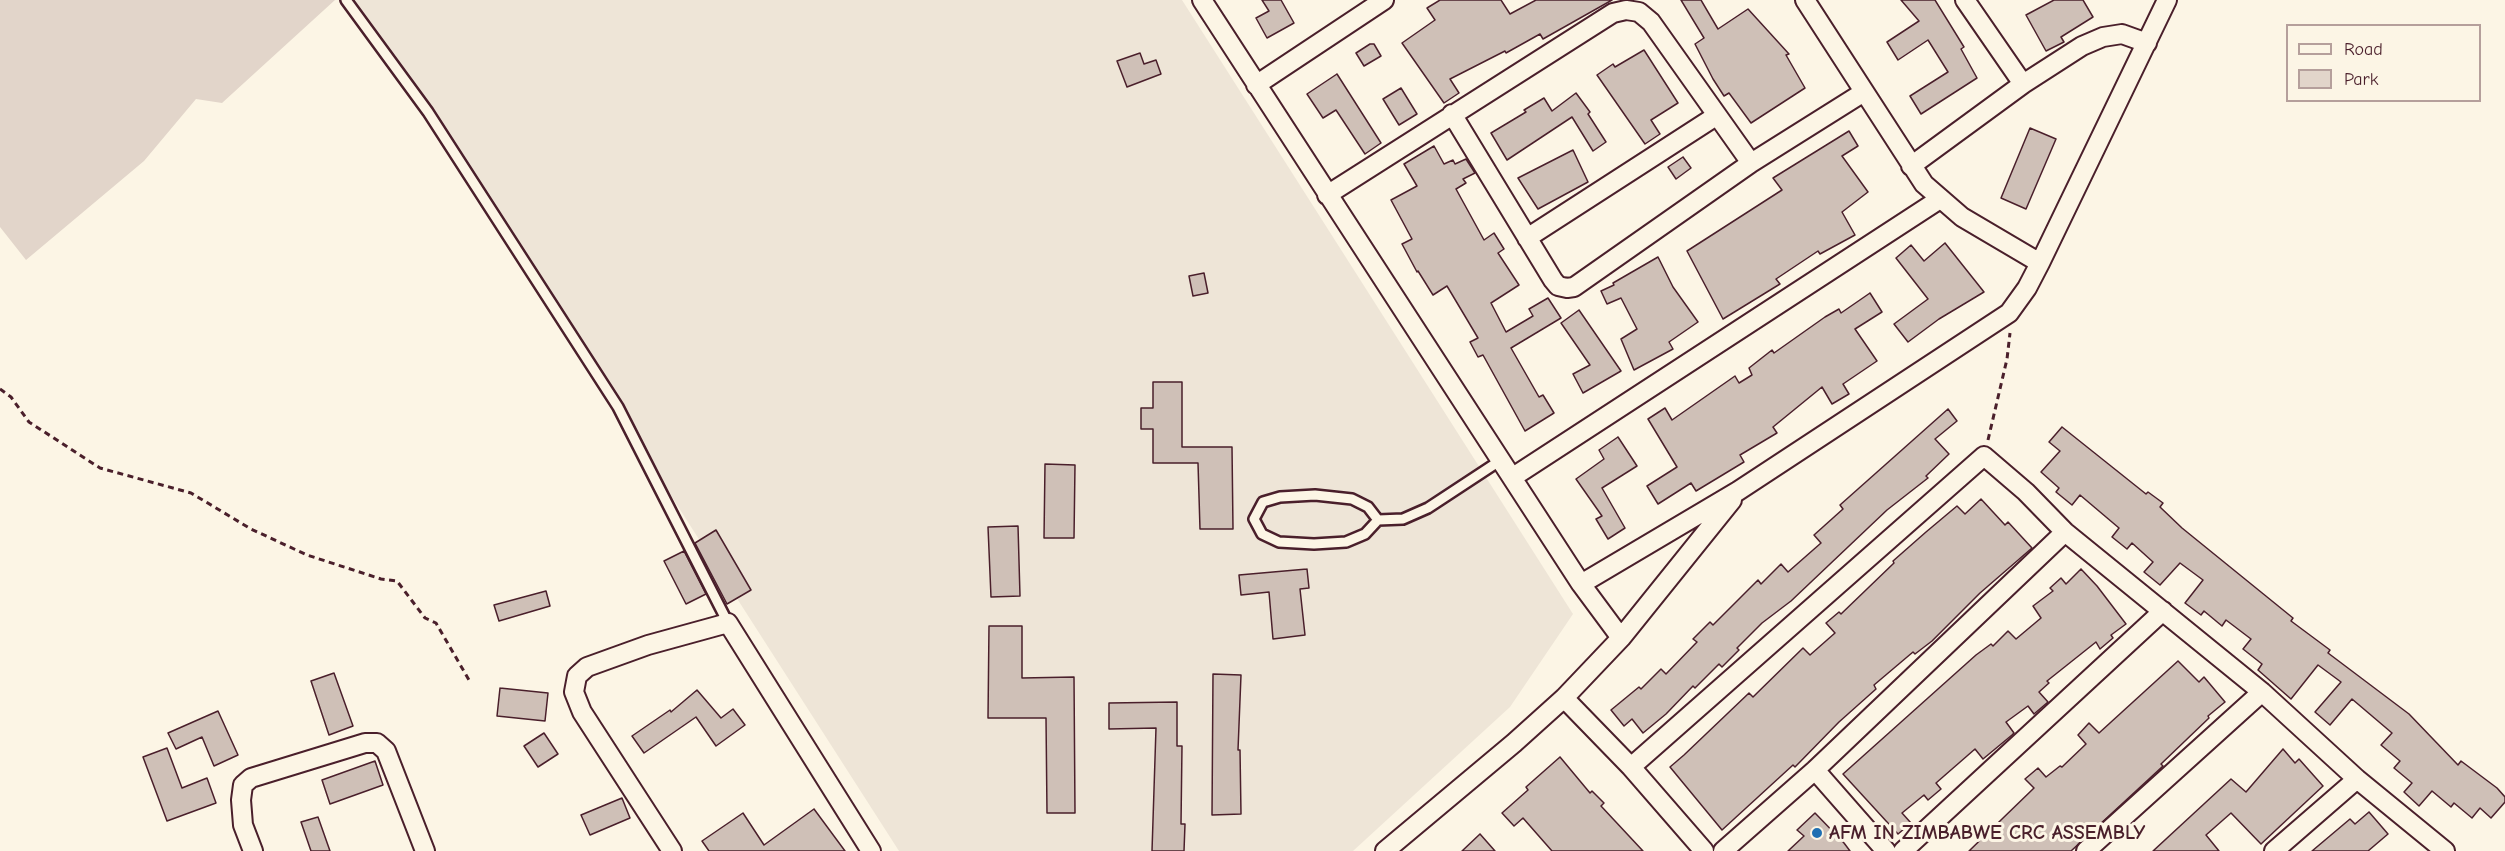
<!DOCTYPE html>
<html>
<head>
<meta charset="utf-8">
<style>
  body { margin:0 }
  #map { position:relative; width:2505px; height:851px; overflow:hidden; background:#fcf5e5; font-family:"Comic Neue",sans-serif }
  canvas { display:block }
  .legend { position:absolute; left:2286px; top:24px; width:195px; height:78px; box-sizing:border-box; background:#fcf5e5; border:2px solid #b59f9b; margin:0; padding:8px 10px; list-style:none; font-size:18px; color:#4a1f2b }
  .legend li { display:flex; align-items:center; gap:12px; height:30px }
  .legend b { width:30px; border:2px solid #b59f9b }
</style>
</head>
<body>
<div id="map">
<canvas width="2505" height="851"></canvas>
<ul class="legend">
<li><b style="height:8px;background:#fcf5e5"></b>Road</li>
<li><b style="height:16px;background:#e2d5ca"></b>Park</li>
</ul>
</div>
<script>
const g = document.querySelector('canvas').getContext('2d');
g.lineJoin = 'round';
function fillPath(path, color) { g.fillStyle = color; g.fill(path, 'evenodd'); }
const poly = rows => new Path2D(rows.map(r => 'M' + r).join(''));
function strokePath(path, color, width, dash) { g.strokeStyle = color; g.lineWidth = width; g.lineCap = dash ? 'butt' : 'round'; g.setLineDash(dash || []); g.stroke(path); }
function write(font, color, halo, rows, align = 'center') {
  g.font = font + ' "Comic Neue",sans-serif'; g.lineWidth = 6; g.setLineDash([]); g.textBaseline = 'middle'; g.strokeStyle = halo; g.fillStyle = color; for (const [text, x, y, turn = 0] of rows) {
    g.save(); g.translate(x, y); g.rotate((+turn || 0) * Math.PI / 180); g.textAlign = isNaN(turn) ? turn : align; if (halo) g.strokeText(text, 0, 0); g.fillText(text, 0, 0); g.restore();
  }
}
fillPath(poly([
  [353,0,1182,0,1573,614,1510,707,1353,851,899,851]
]), '#eee5d7');
fillPath(poly([
  [0,0,335,0,222,103,196,99,144,161,26,260,0,227]
]), '#e2d5ca');
const building = poly([
  [1262,0,1281,0,1294,23,1267,38,1256,18,1269,11,1262,0],
  [1440,0,1501,0,1510,14,1536,0,1612,0,1543,39,1540,34,1506,53,1505,51,1450,79,1459,93,1444,103,1402,43,1435,20,1427,8,1440,0],
  [1681,0,1701,0,1718,29,1748,9,1789,54,1786,55,1805,88,1751,123,1729,93,1724,96,1713,79,1695,44,1704,38,1681,0],
  [1901,0,1935,0,1964,47,1961,49,1977,78,1921,114,1910,96,1948,72,1928,40,1898,60,1887,42,1919,21,1901,0],
  [2054,0,2083,0,2093,17,2061,37,2064,42,2046,51,2026,15,2054,0],
  [1370,44,1374,44,1381,56,1364,66,1356,53,1370,44],
  [1644,50,1678,103,1651,120,1660,134,1645,144,1597,75,1613,64,1615,67,1644,50],
  [1140,53,1144,64,1156,60,1161,74,1127,87,1117,61,1140,53],
  [1337,74,1381,143,1365,154,1336,110,1323,118,1307,94,1337,74],
  [1401,88,1417,114,1399,125,1383,99,1401,88],
  [1576,93,1590,112,1588,114,1606,142,1593,151,1572,117,1507,160,1491,133,1526,112,1524,110,1544,98,1552,111,1576,93],
  [2030,128,2056,139,2026,209,2001,198,2030,128],
  [1849,131,1858,146,1842,156,1868,192,1842,212,1855,235,1820,254,1818,251,1776,279,1780,284,1723,319,1687,251,1782,190,1773,178,1849,131],
  [1434,146,1444,164,1453,160,1455,164,1466,159,1475,173,1463,179,1466,183,1456,189,1484,240,1494,233,1504,249,1498,253,1519,285,1491,303,1506,332,1533,316,1529,309,1548,298,1561,318,1511,348,1539,397,1543,395,1554,413,1525,431,1483,355,1478,357,1470,342,1478,338,1447,286,1433,295,1418,271,1417,272,1402,244,1412,239,1391,200,1417,186,1404,164,1434,146],
  [1573,150,1588,182,1538,209,1518,178,1573,150],
  [1683,157,1691,168,1676,179,1668,167,1683,157],
  [1945,243,1984,292,1939,319,1908,342,1894,324,1928,299,1896,258,1911,245,1924,261,1945,243],
  [1658,257,1673,287,1698,322,1669,342,1673,349,1634,370,1621,339,1637,329,1621,298,1607,304,1601,291,1614,285,1613,283,1658,257],
  [1204,273,1208,293,1193,296,1189,276,1204,273],
  [1870,293,1882,312,1855,329,1877,361,1843,384,1849,394,1832,404,1822,387,1773,427,1777,433,1740,455,1744,462,1696,491,1691,483,1658,504,1647,486,1677,467,1648,419,1665,408,1672,420,1735,376,1739,383,1752,375,1749,368,1772,350,1774,353,1825,317,1839,309,1841,313,1870,293],
  [1579,310,1621,371,1583,393,1573,374,1590,365,1561,323,1579,310],
  [1153,382,1182,382,1182,447,1232,447,1233,529,1200,529,1198,463,1153,463,1153,429,1141,429,1141,408,1153,408,1153,382],
  [1948,409,1957,421,1935,439,1949,454,1926,476,1928,478,1887,510,1791,601,1762,623,1737,648,1739,650,1722,667,1719,664,1695,688,1693,686,1666,714,1643,733,1632,719,1624,726,1611,710,1639,687,1641,689,1661,669,1666,674,1697,642,1693,639,1710,622,1713,625,1758,580,1761,584,1781,564,1788,572,1821,543,1814,535,1843,509,1840,505,1948,409],
  [2062,427,2146,494,2148,492,2163,503,2160,507,2182,528,2293,618,2291,621,2330,650,2328,653,2409,714,2458,765,2461,761,2497,788,2505,797,2505,802,2491,818,2480,808,2472,818,2454,803,2451,807,2432,791,2419,806,2404,792,2412,783,2394,768,2400,761,2381,745,2392,733,2352,699,2330,725,2315,712,2341,682,2318,665,2291,699,2258,670,2262,664,2243,649,2251,639,2226,620,2222,626,2204,611,2201,615,2185,603,2203,580,2180,563,2160,585,2144,572,2153,562,2132,543,2127,549,2112,537,2119,528,2080,495,2072,505,2056,492,2059,488,2041,472,2060,451,2049,442,2062,427],
  [1618,437,1637,466,1602,488,1625,528,1608,539,1596,519,1602,516,1576,479,1604,459,1599,450,1618,437],
  [1045,464,1075,465,1074,538,1044,538,1045,464],
  [1981,499,2005,525,2008,522,2032,548,1980,593,1932,641,1915,654,1913,652,1874,685,1876,689,1839,722,1795,767,1793,765,1722,830,1670,767,1684,755,1749,693,1753,697,1803,648,1810,655,1835,633,1826,623,1839,612,1841,614,1894,563,1893,561,1926,532,1957,506,1965,514,1981,499],
  [1018,526,1020,596,991,597,988,527,1018,526],
  [716,530,751,590,727,604,695,543,716,530],
  [684,551,706,594,686,604,664,561,684,551],
  [1307,569,1309,588,1300,589,1305,635,1273,639,1269,592,1241,595,1239,575,1307,569],
  [2081,569,2097,586,2126,624,2111,635,2113,638,2100,649,2096,642,2047,681,2049,683,2039,692,2048,702,2034,714,2028,706,2006,722,2014,733,2012,735,1983,759,1975,749,1936,783,1941,789,1928,800,1924,795,1902,813,1911,823,1898,834,1843,774,1976,655,1991,644,1993,646,2008,631,2016,639,2041,618,2033,606,2053,591,2050,588,2061,578,2066,584,2081,569],
  [546,591,550,606,499,621,494,605,546,591],
  [989,626,1022,626,1022,678,1074,677,1075,813,1047,813,1046,718,988,718,989,626],
  [2178,661,2199,682,2204,677,2225,702,2208,716,2209,718,2161,764,2163,766,2071,851,1969,851,2034,788,2025,779,2038,768,2046,777,2060,766,2062,767,2086,744,2078,735,2089,723,2099,733,2178,661],
  [334,673,353,726,329,735,311,681,334,673],
  [1213,674,1241,675,1238,750,1240,750,1241,814,1212,815,1213,674],
  [500,688,548,693,545,721,497,716,500,688],
  [697,690,721,718,733,709,745,725,716,746,696,717,644,753,632,736,670,710,671,712,697,690],
  [1177,702,1177,746,1182,746,1181,824,1185,824,1184,851,1152,851,1156,728,1109,729,1109,703,1177,702],
  [218,711,238,755,214,766,202,737,176,749,168,733,218,711],
  [544,733,558,754,538,767,524,746,544,733],
  [167,748,182,788,207,778,216,803,167,821,143,757,167,748],
  [2283,749,2295,763,2299,759,2323,786,2261,844,2231,813,2206,835,2219,851,2153,851,2231,779,2246,792,2283,749],
  [1560,757,1590,793,1592,791,1604,803,1601,806,1643,851,1552,851,1523,818,1514,826,1502,813,1528,790,1526,787,1560,757],
  [375,761,383,785,330,804,322,780,375,761],
  [622,798,630,818,590,835,581,815,622,798],
  [814,809,845,851,709,851,702,841,743,813,764,845,814,809],
  [2369,812,2388,834,2368,851,2312,851,2350,819,2355,824,2369,812],
  [1815,813,1844,843,1850,851,1788,851,1804,836,1797,830,1815,813],
  [318,817,330,851,311,851,301,822,318,817],
  [1480,834,1495,851,1462,851,1480,834]
]);
fillPath(building, '#cfc0b7');
strokePath(building, '#4a1f2b', 1.5);
const service = poly([
  [346,0,428,112,618,407,728,623],
  [1378,520,1368,507,1352,499,1315,495,1280,497,1263,502,1254,519,1262,534,1279,542,1314,544,1346,542,1365,534,1378,520,1403,519,1428,508,1501,460]
]);
const minor = poly([
  [1202,0,1581,584,1621,638],
  [1805,0,1924,184,1962,217,2040,263],
  [1965,0,2023,84],
  [1256,85,1384,0],
  [1452,114,1553,280,1558,286,1567,288,1574,287,1751,163,1864,92],
  [1911,166,2023,84,2082,46,2103,37,2122,34,2147,43],
  [1327,195,1613,13,1626,10,1639,12,1651,22,1751,163],
  [1527,238,1716,116],
  [1513,477,1940,199],
  [1581,584,1738,491,2009,313,2027,288,2040,263,2167,0],
  [1564,698,1631,767,1704,851],
  [1631,767,1984,456,2026,492,2065,532,2262,692,2357,779,2445,851],
  [1815,770,1886,851],
  [253,851,243,825,241,800,243,785,251,778,365,743,377,743,386,751,425,851],
  [672,851,582,712,574,692,577,676,587,667,648,645,728,623,871,851],
  [1385,851,1514,743,1564,698,1621,638,1732,500],
  [1723,851,1815,770,2065,532],
  [1903,851,2163,611],
  [2086,851,2262,692],
  [2274,851,2357,779]
]);
strokePath(service, '#4a1f2b', 14);
strokePath(minor, '#4a1f2b', 22);
strokePath(poly([
  [0,389,11,397,29,422,100,468,191,493,251,529,307,555,381,579,397,581,425,618,436,623,469,680],
  [1988,440,2007,359,2010,333]
]), '#4a1f2b', 3, [6, 4.5]);
strokePath(service, '#fcf5e5', 9);
strokePath(minor, '#fcf5e5', 18);
for (const [x, y, r, color] of [
  [1817,833,6,"#1f6fb2"]
]) { const dot = new Path2D(); dot.arc(x, y, r, 0, 2 * Math.PI); g.fillStyle = color; g.fill(dot); strokePath(dot, '#fcf5e5', 2); }
write('bold 20px', '#4a1f2b', '#fcf5e5', [
  ["AFM IN ZIMBABWE CRC ASSEMBLY",1829,833]
], 'left');
</script>
</body>
</html>
